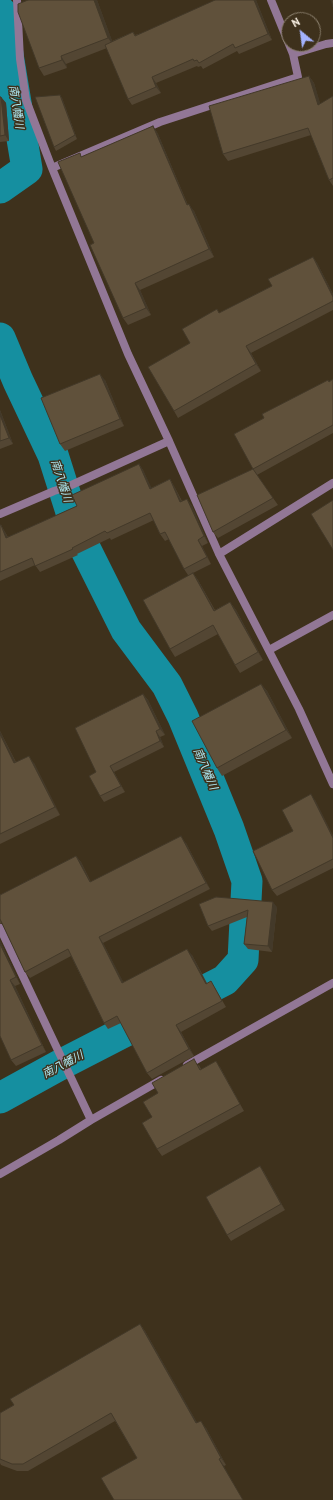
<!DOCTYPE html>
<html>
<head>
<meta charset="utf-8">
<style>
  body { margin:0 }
  #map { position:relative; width:333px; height:1500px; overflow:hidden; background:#3e311c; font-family:"PT Sans",sans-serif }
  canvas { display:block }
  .north { position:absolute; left:281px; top:12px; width:40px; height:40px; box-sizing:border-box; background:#3e311c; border:1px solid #8a7f6d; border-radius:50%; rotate:331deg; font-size:11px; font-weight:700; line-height:16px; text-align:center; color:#fcf3e6 }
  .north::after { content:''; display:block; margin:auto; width:14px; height:18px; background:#a3b2fd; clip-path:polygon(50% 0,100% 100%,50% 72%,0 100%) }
</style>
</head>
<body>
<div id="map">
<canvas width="333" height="1500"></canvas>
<div class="north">N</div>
</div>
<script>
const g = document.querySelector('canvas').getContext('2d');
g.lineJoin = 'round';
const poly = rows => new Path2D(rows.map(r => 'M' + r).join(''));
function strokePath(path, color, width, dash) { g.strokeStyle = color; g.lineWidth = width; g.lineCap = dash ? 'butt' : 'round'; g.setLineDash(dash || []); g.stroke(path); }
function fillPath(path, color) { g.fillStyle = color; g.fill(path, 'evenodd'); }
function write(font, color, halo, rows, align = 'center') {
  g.font = font + ' "PT Sans","Noto Sans JP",sans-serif'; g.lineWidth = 3; g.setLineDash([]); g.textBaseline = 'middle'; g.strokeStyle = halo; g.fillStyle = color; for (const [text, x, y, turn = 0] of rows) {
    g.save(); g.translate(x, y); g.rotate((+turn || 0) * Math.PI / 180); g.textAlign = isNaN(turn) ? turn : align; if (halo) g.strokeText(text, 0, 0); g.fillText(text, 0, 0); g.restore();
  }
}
strokePath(poly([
  [0,188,27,169,1,12],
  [0,338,18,381,53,455,78,534,126,630,167,685,183,717,229,829,247,881,243,960,225,980,58,1066,0,1098]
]), '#158fa0', 31);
strokePath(poly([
  [17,0,20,59,26,100,52,168,128,354,169,441,219,554,299,709,333,784],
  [293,54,326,44,333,43],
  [52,168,160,122,298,77,293,54,271,0],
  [0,514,54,491,67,487,169,441],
  [219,554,333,483],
  [269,650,333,615],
  [0,928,91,1120],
  [187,1065,333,983],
  [0,1174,59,1140,91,1120,161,1080]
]), '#927796', 8);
fillPath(poly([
  [97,0,112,41,133,32,135,35,256,0,272,40,239,54,237,51,203,69,201,66,198,67,197,66,156,83,161,93,132,105,128,99,107,48,66,64,67,68,44,76,39,68],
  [309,76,314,83,320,104,333,96,333,186,329,180,311,135,228,161,223,154],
  [60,95,62,98,77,139,56,151,54,147],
  [0,97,1,97,6,103,9,141,0,142],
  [153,126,158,134,188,205,194,211,214,257,140,290,151,315,128,325,123,318,94,243,82,157],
  [313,257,317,263,333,294,333,310,251,353,261,371,178,418,174,411,219,313,272,286],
  [333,379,333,433,257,475,278,505,218,538,213,532,253,469,264,418],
  [105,380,124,426,65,451,60,444],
  [0,410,13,444,0,449],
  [139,464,143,470,151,488,170,479,174,486,182,501,187,499,192,506,208,543,202,546,211,564,193,573,198,580,215,610,230,602,236,610,263,660,240,673,235,665,218,634,175,657,170,649,188,575,184,569,169,539,165,541,160,534,154,520,111,540,110,538,77,554,78,555,40,572,35,565,0,581,0,525,1,525,5,532,8,537,77,506],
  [261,684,267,691,292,738,222,776,217,768],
  [143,694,148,700,165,735,160,737,164,747,114,772,125,792,104,802,100,796,96,772],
  [0,731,16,762,34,763,60,815,0,844],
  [315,800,333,836,333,868,277,896,272,890,293,831],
  [186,843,210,889,103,943,123,982,192,955,207,983,215,988,226,1007,181,1032,194,1056,152,1079,147,1073,121,1023,108,1029,104,1023,71,956,30,978,25,972,3,924,1,923,0,923,0,895,76,856,81,862,91,882],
  [199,904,277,907,272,952,248,949,244,944,247,917,212,931,208,926],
  [0,941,20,984,15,986,46,1052,16,1066,11,1060],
  [199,1065,201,1069,220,1067,244,1111,162,1156,157,1149,158,1093],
  [260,1166,264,1172,285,1210,231,1241,227,1235],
  [140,1324,145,1331,197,1423,206,1428,226,1465,224,1466,137,1458,115,1421,28,1471,17,1471,1,1465,0,1463,0,1413,14,1405]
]), '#534633');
fillPath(poly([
  [94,0,97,0,114,46,108,38],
  [254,0,256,0,272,40,268,34],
  [61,56,66,64,67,68,62,60],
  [309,76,314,83,323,112,318,105],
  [152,77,156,83,161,93,156,87],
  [60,95,62,98,77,139,75,135],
  [1,97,6,103,9,141,5,135],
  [153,126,158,134,191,213,187,205],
  [189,204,194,211,214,257,209,249],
  [313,257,317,263,333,294,333,297],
  [135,283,140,290,151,315,146,308],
  [246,346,251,353,261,371,256,364],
  [100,374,105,380,124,426,120,419],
  [0,410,13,444,9,438,0,415],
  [139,464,143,470,155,495,150,489],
  [170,479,174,486,185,509,180,502],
  [187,499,192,506,208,543,204,536],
  [1,525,5,532,11,545,6,538],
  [198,540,202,546,211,564,207,557],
  [193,573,198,580,219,619,214,611],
  [230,602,236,610,263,660,258,652],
  [261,684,267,691,292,738,286,730],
  [143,694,148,700,165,735,160,729],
  [0,731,20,771,14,763,0,734],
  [156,731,160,737,164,747,160,741],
  [29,756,34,763,60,815,55,807],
  [110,766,114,772,125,792,121,786],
  [311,794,315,800,333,836,333,838],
  [181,836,186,843,210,889,206,883],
  [76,856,81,862,94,889,90,882],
  [273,902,277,907,272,952,268,946],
  [99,937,103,943,127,989,122,983],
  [0,941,20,984,16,977,0,944],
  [187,949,192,955,210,990,206,984],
  [10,980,15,986,46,1052,42,1045],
  [176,1025,181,1032,194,1056,189,1049],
  [216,1061,220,1067,244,1111,240,1104],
  [260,1166,264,1172,285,1210,281,1204],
  [140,1324,145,1331,202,1431,196,1423],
  [201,1421,206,1428,226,1465,221,1458],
  [219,1459,224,1466,243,1500]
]), '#433929');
const building = poly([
  [28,0,94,0,108,38,61,56,62,60,39,68,18,12,18,4,28,0],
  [215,0,254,0,268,34,235,48,233,44,199,63,197,60,194,61,193,59,152,77,156,87,128,99,105,45,133,32,135,36,215,0],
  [331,0,333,0,333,7,331,0],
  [309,76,318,105,333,96,333,178,329,180,308,128,223,154,209,106,309,76],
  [60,95,75,135,54,147,35,97,60,95],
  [0,97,1,97,5,135,0,136,0,97],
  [153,126,187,205,189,204,209,249,135,283,146,308,123,318,90,245,94,243,58,162,80,153,81,157,153,126],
  [313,257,333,297,333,301,246,346,256,364,174,411,148,367,190,343,182,329,217,309,219,313,272,286,268,279,313,257],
  [100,374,120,419,60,444,41,398,100,374],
  [333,379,333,425,253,469,234,434,264,418,262,414,328,380,329,382,333,379],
  [0,415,9,438,0,441,0,415],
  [139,464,150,489,170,479,180,502,187,499,204,536,198,540,207,557,184,569,165,532,160,534,150,513,107,533,105,531,72,548,73,549,35,566,32,558,0,572,0,525,1,525,6,538,77,506,72,495,139,464],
  [253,469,273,498,213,532,197,495,253,469],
  [333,500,333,550,311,514,333,500],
  [193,573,214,611,230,602,258,652,235,665,213,625,170,649,143,600,193,573],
  [261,684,286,730,217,768,192,721,261,684],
  [143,694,160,729,156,731,160,741,110,766,121,786,100,796,89,776,96,772,75,728,143,694],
  [0,734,14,763,29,756,55,807,0,834,0,734],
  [311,794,333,838,333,859,272,890,253,851,293,831,282,810,311,794],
  [181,836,206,883,99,937,122,983,187,949,206,984,211,981,222,1001,176,1025,189,1049,147,1073,117,1016,104,1023,68,949,25,972,0,919,0,895,76,856,90,882,181,836],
  [216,897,273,902,268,946,244,944,248,910,208,926,199,904,216,897],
  [0,944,16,977,10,980,42,1045,11,1060,0,1036,0,944],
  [194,1059,200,1070,216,1061,240,1104,157,1149,142,1123,152,1117,143,1102,158,1093,152,1083,194,1059],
  [260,1166,281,1204,227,1235,206,1197,260,1166],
  [140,1324,196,1423,201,1421,221,1458,219,1459,243,1500,114,1500,101,1478,137,1458,111,1413,23,1464,12,1464,0,1459,0,1413,14,1405,10,1399,140,1324]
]);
fillPath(building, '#60513b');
strokePath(building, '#433929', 1);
write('italic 11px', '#afeaf4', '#3e311c', [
  ["南八幡川",16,107,81],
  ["南八幡川",61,481,72],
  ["南八幡川",205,769,67],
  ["南八幡川",63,1065,-28]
]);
</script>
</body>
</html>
